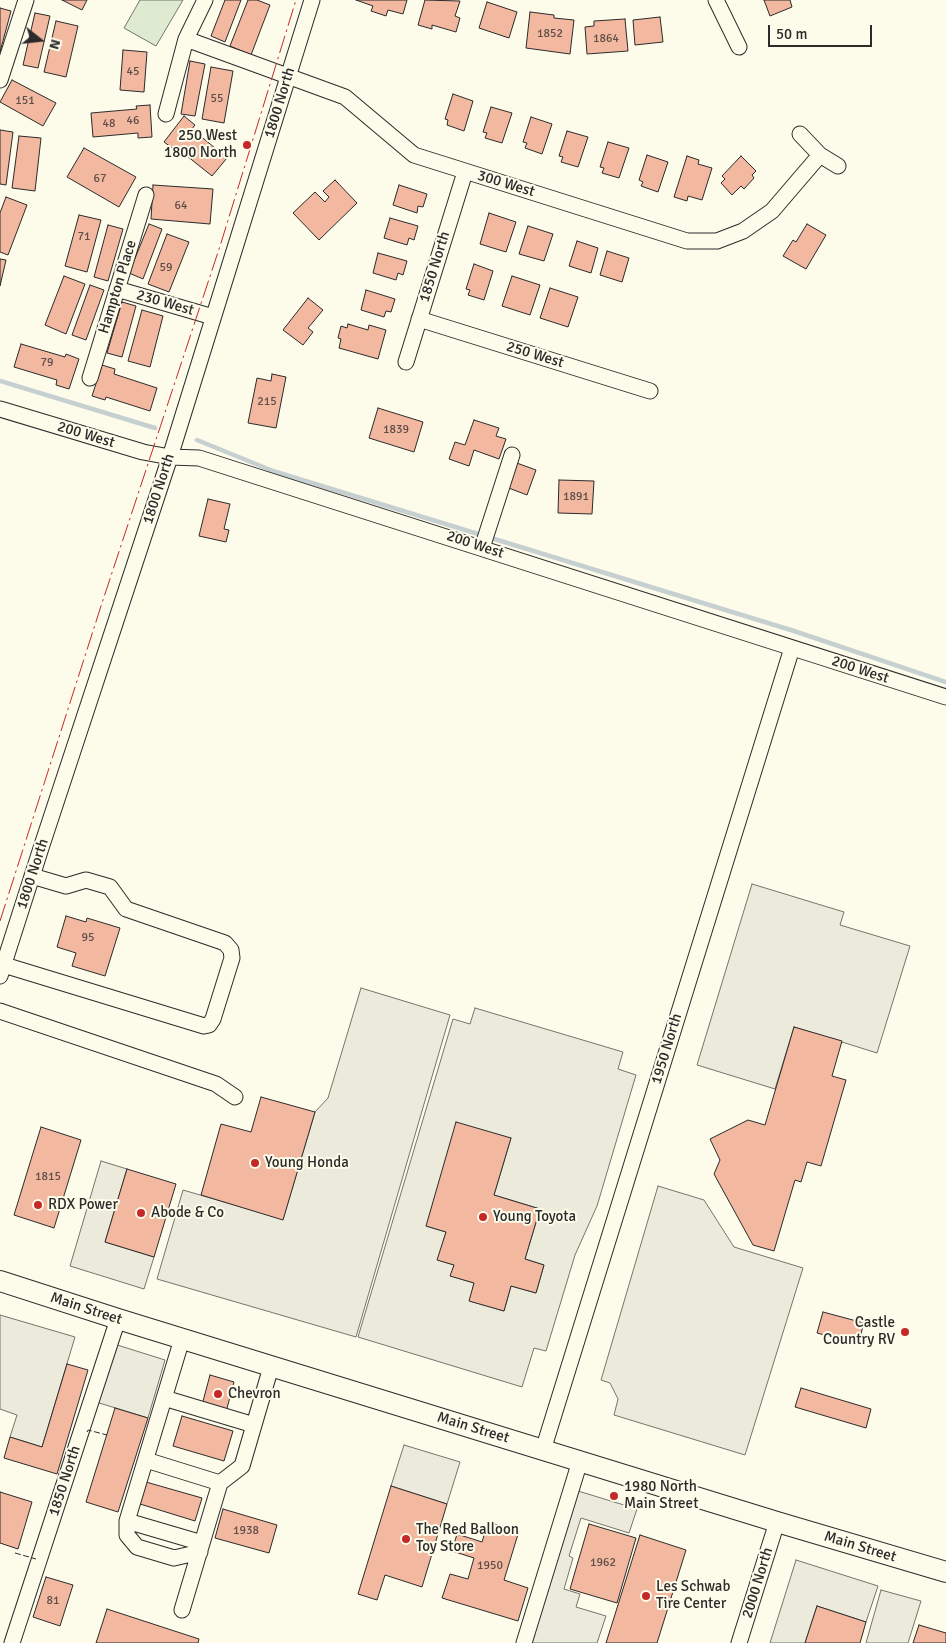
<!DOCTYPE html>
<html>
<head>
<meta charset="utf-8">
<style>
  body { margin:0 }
  #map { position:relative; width:946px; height:1643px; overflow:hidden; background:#fdfbea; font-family:Signika,sans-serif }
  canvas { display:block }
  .north { position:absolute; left:15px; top:15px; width:50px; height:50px; -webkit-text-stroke:4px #fdfbea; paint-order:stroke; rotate:106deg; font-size:14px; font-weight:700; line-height:20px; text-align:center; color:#2b2b2b }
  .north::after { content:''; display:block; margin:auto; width:18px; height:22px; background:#2b2b2b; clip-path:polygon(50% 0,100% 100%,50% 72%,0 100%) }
  .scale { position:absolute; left:768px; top:25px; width:104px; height:22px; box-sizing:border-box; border:2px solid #2b2b2b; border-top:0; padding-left:6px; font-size:15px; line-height:18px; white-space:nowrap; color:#2b2b2b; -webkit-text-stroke:4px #fdfbea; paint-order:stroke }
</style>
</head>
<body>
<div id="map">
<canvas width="946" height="1643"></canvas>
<div class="north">N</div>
<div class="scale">50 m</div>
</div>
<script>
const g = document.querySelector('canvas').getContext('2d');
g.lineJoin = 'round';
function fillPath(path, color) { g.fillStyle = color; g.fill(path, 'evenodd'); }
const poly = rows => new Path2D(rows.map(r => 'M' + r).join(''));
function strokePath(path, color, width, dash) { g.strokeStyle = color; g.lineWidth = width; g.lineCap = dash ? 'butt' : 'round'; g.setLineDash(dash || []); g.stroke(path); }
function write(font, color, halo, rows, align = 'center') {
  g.font = font + ' Signika,sans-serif'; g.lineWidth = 4; g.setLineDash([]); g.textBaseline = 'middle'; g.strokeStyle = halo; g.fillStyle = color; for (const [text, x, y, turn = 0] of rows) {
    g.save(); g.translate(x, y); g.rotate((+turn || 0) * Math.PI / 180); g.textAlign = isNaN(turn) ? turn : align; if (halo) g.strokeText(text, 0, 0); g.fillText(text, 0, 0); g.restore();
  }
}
const green = poly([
  [140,0,183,0,156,46,124,28,140,0]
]);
fillPath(green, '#deebd1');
strokePath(green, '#74746e', 1);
const parking = poly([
  [752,884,844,912,840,925,910,946,877,1053,794,1027,775,1089,697,1065,752,884],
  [361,988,450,1015,356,1337,157,1279,183,1190,283,1219,315,1112,328,1098,361,988],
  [475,1008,623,1052,618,1069,636,1075,597,1206,575,1255,546,1351,534,1348,522,1387,358,1337,453,1019,470,1024,475,1008],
  [511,1138,494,1195,540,1209,525,1259,544,1265,536,1293,511,1286,504,1311,470,1301,474,1283,451,1276,454,1265,438,1260,446,1232,426,1226,511,1138],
  [101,1161,127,1169,105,1242,154,1257,144,1289,70,1266,101,1161],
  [658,1186,704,1200,734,1247,803,1268,745,1455,614,1415,618,1399,610,1383,601,1380,658,1186],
  [0,1315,75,1337,42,1447,10,1437,17,1415,0,1409,0,1315],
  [114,1344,165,1360,148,1418,96,1402,114,1344],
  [404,1445,460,1462,447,1504,391,1486,404,1445],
  [565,1487,637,1509,629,1533,581,1518,569,1556,573,1558,564,1589,580,1594,576,1607,606,1616,597,1643,518,1643,565,1487],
  [796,1560,878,1586,866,1622,817,1606,805,1643,770,1643,796,1560],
  [881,1590,921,1601,908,1643,866,1643,881,1590]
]);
fillPath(parking, '#eceadb');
strokePath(parking, '#74746e', 1);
strokePath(poly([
  [0,381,155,428],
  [197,440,273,471,794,631,946,682]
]), '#c7d0d0', 4.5);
const building = poly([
  [62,0,87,0,82,10,62,0],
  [225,0,241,0,225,42,211,36,225,0],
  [248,0,257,0,270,5,251,55,230,46,248,0],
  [356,0,407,0,403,14,388,10,386,16,371,11,373,6,356,0],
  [425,0,460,1,455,16,460,18,456,32,432,25,432,29,418,25,425,0],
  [764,0,790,0,792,7,770,16,764,0],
  [487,2,517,12,509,38,479,28,487,2],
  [0,8,11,11,0,52,0,8],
  [530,12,554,15,554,18,574,20,570,54,526,48,530,12],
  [35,13,50,16,38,68,23,65,35,13],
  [660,17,663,42,635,45,633,20,660,17],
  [625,19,628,51,587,54,585,27,594,26,594,21,625,19],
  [56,21,78,26,66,77,44,72,56,21],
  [123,50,147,52,144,92,120,90,123,50],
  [190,61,205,64,195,116,181,114,190,61],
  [211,67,233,71,224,123,202,119,211,67],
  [12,80,56,103,43,126,0,102,12,80],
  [453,94,473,101,464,131,447,125,448,120,445,119,453,94],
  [150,105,152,137,138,138,138,133,93,137,91,113,137,109,136,106,150,105],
  [491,107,512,113,502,143,485,138,487,133,483,132,491,107],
  [184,116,195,125,192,129,227,158,212,176,177,148,175,150,164,142,184,116],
  [531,117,552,124,542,154,525,148,527,143,523,142,531,117],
  [0,130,13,132,6,185,0,184,0,130],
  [567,131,588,137,578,167,561,162,563,157,559,156,567,131],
  [19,136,41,138,35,191,12,188,19,136],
  [608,142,629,148,619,178,602,173,604,168,600,167,608,142],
  [84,148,136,177,119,207,67,177,84,148],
  [647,155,668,162,658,192,641,186,643,182,639,180,647,155],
  [687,156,699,160,698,164,712,168,702,200,688,196,687,201,674,197,687,156],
  [741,156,756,171,752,175,754,178,744,189,741,186,732,195,721,183,725,179,722,176,741,156],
  [335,180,357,203,319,240,293,213,315,192,325,202,329,197,323,191,335,180],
  [153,185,213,189,210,224,151,219,153,185],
  [399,185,427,194,423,207,418,206,417,213,393,205,399,185],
  [6,197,27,205,8,255,0,252,0,213,6,197],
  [489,213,516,222,506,252,480,244,489,213],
  [79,215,101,220,87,272,65,266,79,215],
  [390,218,418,226,414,240,409,238,407,245,384,238,390,218],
  [149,224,162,229,143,279,129,273,149,224],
  [807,224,826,235,806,269,783,256,793,240,796,242,807,224],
  [108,225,123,229,108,281,94,277,108,225],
  [528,226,553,234,544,261,519,254,528,226],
  [167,234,189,242,169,292,148,284,167,234],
  [577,241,598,248,591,273,569,266,577,241],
  [607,251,629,258,622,282,600,275,607,251],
  [378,253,407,261,403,275,398,273,396,280,373,273,378,253],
  [0,259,6,260,0,286,0,259],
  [474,264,493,271,484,300,468,295,470,290,466,289,474,264],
  [64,276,85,284,66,334,45,325,64,276],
  [512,276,540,285,530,315,502,306,512,276],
  [90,285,104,290,86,340,72,335,90,285],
  [550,288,578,297,568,327,540,318,550,288],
  [366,290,395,299,391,312,386,311,384,317,361,310,366,290],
  [308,298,323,310,308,328,313,332,303,345,283,330,308,298],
  [122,302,136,306,122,357,107,353,122,302],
  [142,310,163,316,150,367,128,361,142,310],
  [348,324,368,330,369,325,386,330,378,359,339,348,341,339,338,338,341,326,347,328,348,324],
  [21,344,65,357,66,354,79,359,69,389,56,385,57,380,14,367,21,344],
  [102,365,115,369,114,374,157,388,150,411,106,397,105,400,92,396,102,365],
  [272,374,286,377,276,428,248,423,257,378,271,381,272,374],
  [378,408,423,422,414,452,369,438,378,408],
  [474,420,499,428,496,436,506,439,499,459,474,450,469,466,449,459,455,442,465,445,474,420],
  [514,462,536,470,527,495,506,487,514,462],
  [559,480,594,481,592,514,558,513,559,480],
  [208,499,230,504,224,529,229,530,226,542,199,536,208,499],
  [66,916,86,922,87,918,120,928,105,976,72,966,76,953,57,947,66,916],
  [794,1027,842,1041,832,1076,846,1080,821,1166,807,1162,801,1182,795,1180,774,1251,753,1245,714,1174,720,1160,710,1139,748,1120,765,1125,794,1027],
  [261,1097,315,1112,283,1220,201,1195,221,1124,251,1132,261,1097],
  [456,1122,511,1138,494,1195,540,1209,525,1259,544,1265,536,1293,511,1286,504,1311,469,1301,474,1283,450,1276,454,1265,437,1260,446,1232,426,1226,456,1122],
  [41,1127,81,1140,54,1228,14,1215,41,1127],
  [127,1169,176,1184,154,1257,105,1242,127,1169],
  [823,1312,864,1323,858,1344,817,1333,823,1312],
  [67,1364,88,1370,57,1474,4,1458,10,1437,42,1447,67,1364],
  [210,1375,234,1382,226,1412,202,1405,210,1375],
  [801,1388,871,1409,866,1428,795,1407,801,1388],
  [115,1408,148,1418,118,1512,86,1502,115,1408],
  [182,1416,233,1431,224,1461,173,1446,182,1416],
  [146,1482,202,1498,195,1521,140,1504,146,1482],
  [391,1486,447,1504,422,1587,385,1575,377,1600,358,1594,391,1486],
  [0,1492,32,1502,18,1549,0,1543,0,1492],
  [223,1509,277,1525,269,1553,215,1538,223,1509],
  [488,1522,519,1531,504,1580,528,1588,518,1621,442,1598,450,1574,468,1579,474,1558,452,1551,457,1534,482,1542,488,1522],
  [589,1524,636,1538,617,1603,570,1589,589,1524],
  [640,1535,686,1550,657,1643,606,1643,640,1535],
  [46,1577,73,1585,60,1626,33,1617,46,1577],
  [817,1606,866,1622,860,1643,805,1643,817,1606],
  [107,1609,199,1639,198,1643,96,1643,107,1609],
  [919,1625,946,1633,946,1643,913,1643,919,1625]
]);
fillPath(building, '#f2b8a0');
strokePath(building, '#2b2b2b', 1);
const minor = poly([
  [716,0,739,47],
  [186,39,345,97,414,155,687,241,717,241,743,231,772,211,820,155],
  [0,80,26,0],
  [166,114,186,39,205,0],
  [800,134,820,155,838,166],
  [117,289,213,317],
  [419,319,650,391],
  [406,362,465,172],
  [90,378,146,195],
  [0,409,143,452,170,457,199,458,946,697],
  [482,548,512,455],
  [4,965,204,1026,209,1025,213,1019,232,958,231,950,225,943,126,909,110,887,86,880,66,886,32,876],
  [0,976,42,845,170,457,312,0],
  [0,1011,216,1084,235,1097],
  [182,1339,127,1521,127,1535,137,1547,174,1558,200,1552],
  [164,1398,254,1425],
  [543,1450,792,648],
  [146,1460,220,1483],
  [127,1521,202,1543],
  [182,1610,220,1483,242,1466,271,1367],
  [12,1643,118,1319],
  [524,1643,580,1461],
  [739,1643,777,1522]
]);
const major = poly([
  [0,1281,118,1319,777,1522,946,1572]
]);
strokePath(minor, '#2b2b2b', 17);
strokePath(major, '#2b2b2b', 22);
strokePath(minor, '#fdfbea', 15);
strokePath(major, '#fdfbea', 20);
strokePath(poly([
  [87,1432,88,1430,107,1435],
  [15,1553,36,1559]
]), '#2b2b2b', 1, [6, 2.5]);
strokePath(poly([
  [0,921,102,603,221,243,296,0]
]), '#c62828', 1, [18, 4, 2.5, 4]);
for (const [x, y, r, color] of [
  [247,145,5,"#c62828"],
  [255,1163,5,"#c62828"],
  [38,1205,5,"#c62828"],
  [141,1213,5,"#c62828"],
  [483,1217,5,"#c62828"],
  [905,1332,5,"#c62828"],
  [218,1394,5,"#c62828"],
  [614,1496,5,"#c62828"],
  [406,1539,5,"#c62828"],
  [646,1596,5,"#c62828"]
]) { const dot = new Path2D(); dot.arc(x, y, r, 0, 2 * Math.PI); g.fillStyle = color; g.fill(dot); strokePath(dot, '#fdfbea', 2); }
write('12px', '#5d4e48', null, [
  ["1852",550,34],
  ["1864",606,39],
  ["45",133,72],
  ["55",217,99],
  ["151",25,101],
  ["46",133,121],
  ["48",109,124],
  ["67",100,179],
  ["64",181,206],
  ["71",84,237],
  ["59",166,268],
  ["79",47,363],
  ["215",267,402],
  ["1839",396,430],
  ["1891",576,497],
  ["95",88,938],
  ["1815",48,1177],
  ["1938",246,1531],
  ["1962",603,1563],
  ["1950",490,1566],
  ["81",53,1601]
]);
write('15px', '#2b2b2b', '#fdfbea', [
  ["1800 North",280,103,-73],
  ["300 West",506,184,17],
  ["1850 North",435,267,-73],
  ["Hampton Place",118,287,-73],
  ["230 West",165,303,16],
  ["250 West",535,355,17],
  ["200 West",86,435,17],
  ["1800 North",159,489,-72],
  ["200 West",475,545,18],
  ["200 West",860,670,18],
  ["1800 North",33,874,-72],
  ["1950 North",667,1049,-73],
  ["Main Street",86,1309,18],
  ["Main Street",473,1428,17],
  ["1850 North",65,1481,-72],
  ["Main Street",860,1547,17],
  ["2000 North",758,1583,-73]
]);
write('15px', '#2b2b2b', '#fdfbea', [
  ["250 West",237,136,"right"],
  ["1800 North",237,153,"right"],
  ["Young Honda",265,1163],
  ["RDX Power",48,1205],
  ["Abode & Co",151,1213],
  ["Young Toyota",493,1217],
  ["Castle",895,1323,"right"],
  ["Country RV",895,1340,"right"],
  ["Chevron",228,1394],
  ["1980 North",624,1487],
  ["Main Street",624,1504],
  ["The Red Balloon",416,1530],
  ["Toy Store",416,1547],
  ["Les Schwab",656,1587],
  ["Tire Center",656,1604]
], 'left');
</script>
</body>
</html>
